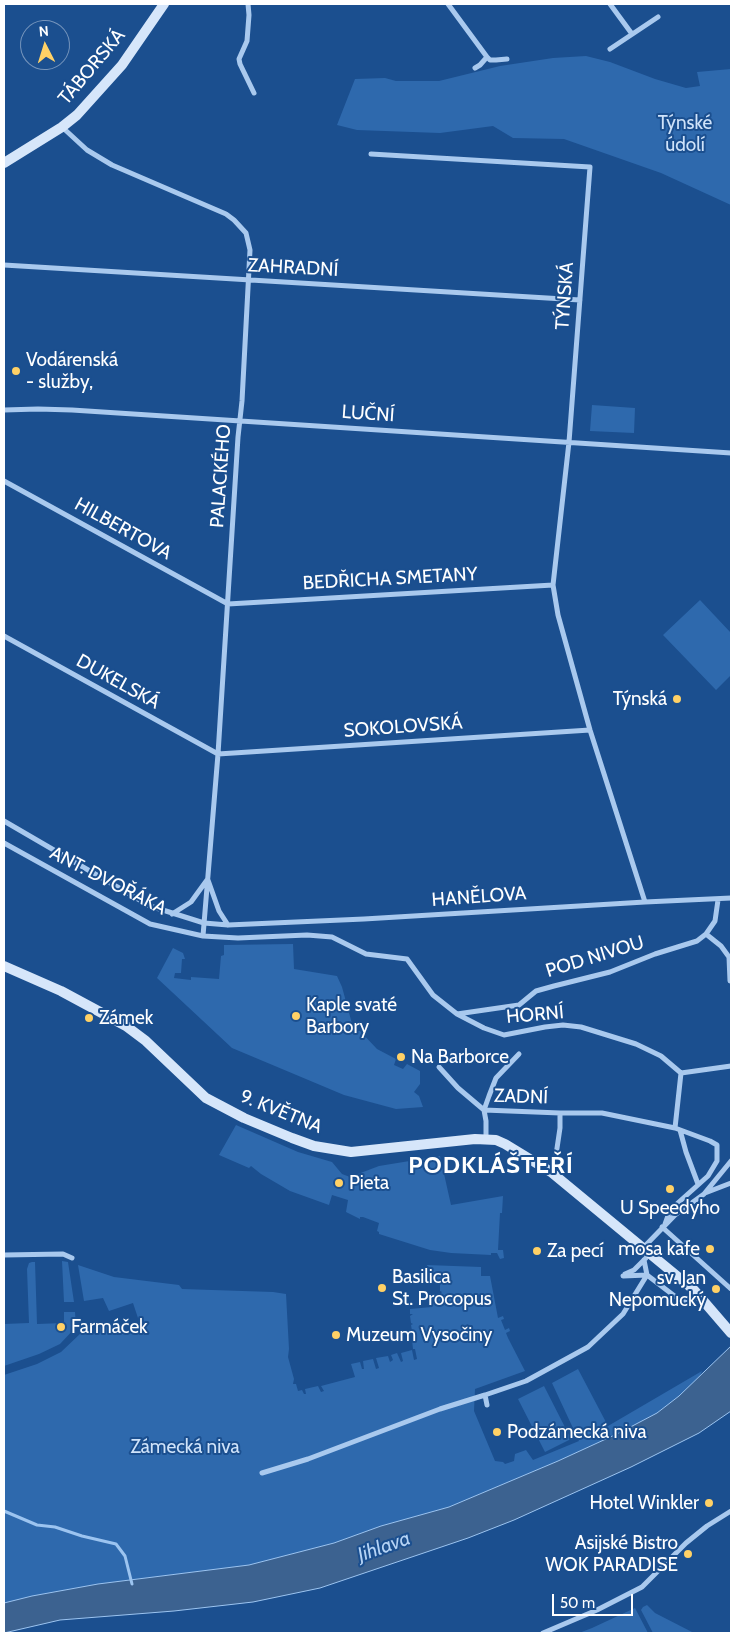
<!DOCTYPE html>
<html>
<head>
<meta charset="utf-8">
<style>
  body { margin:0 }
  #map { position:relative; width:735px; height:1637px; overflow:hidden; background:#1b4f8f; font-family:Cabin,sans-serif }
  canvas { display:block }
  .frame { position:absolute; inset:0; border:5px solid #fff; pointer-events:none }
  .north { position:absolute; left:20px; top:20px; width:50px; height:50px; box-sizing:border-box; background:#1b4f8f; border:1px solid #7695bc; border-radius:50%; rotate:355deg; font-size:14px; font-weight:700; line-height:20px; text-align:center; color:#fff }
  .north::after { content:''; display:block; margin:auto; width:18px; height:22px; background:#ffd166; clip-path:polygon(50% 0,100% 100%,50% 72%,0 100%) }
  .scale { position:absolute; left:552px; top:1594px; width:81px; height:22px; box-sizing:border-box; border:2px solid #fff; border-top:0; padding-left:6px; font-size:15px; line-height:18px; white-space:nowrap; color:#fff; -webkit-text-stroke:4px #1b4f8f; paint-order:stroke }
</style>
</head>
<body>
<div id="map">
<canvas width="735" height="1637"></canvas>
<div class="frame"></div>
<div class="north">N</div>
<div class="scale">50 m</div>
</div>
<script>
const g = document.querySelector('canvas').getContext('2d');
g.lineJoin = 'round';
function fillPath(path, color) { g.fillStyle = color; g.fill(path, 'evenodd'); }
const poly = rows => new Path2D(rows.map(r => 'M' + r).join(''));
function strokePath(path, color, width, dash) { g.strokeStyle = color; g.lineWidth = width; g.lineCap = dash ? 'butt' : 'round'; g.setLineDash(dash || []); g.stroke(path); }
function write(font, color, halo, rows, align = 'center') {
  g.font = font + ' Cabin,sans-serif'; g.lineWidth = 4; g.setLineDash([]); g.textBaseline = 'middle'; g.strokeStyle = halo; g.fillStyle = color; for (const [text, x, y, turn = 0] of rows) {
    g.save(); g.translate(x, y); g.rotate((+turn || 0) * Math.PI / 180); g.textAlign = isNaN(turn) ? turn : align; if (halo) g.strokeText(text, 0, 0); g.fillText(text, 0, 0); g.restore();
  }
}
fillPath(poly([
  [586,56,610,62,655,79,686,88,700,86,697,72,731,69,731,205,661,173,564,139,513,138,493,126,440,133,357,130,337,125,355,79,385,78,396,81,439,81,500,66,553,58],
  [592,405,635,408,634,433,590,431],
  [700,600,731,633,731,675,716,690,663,635],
  [293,944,294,969,337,976,342,987,354,1031,360,1031,377,1049,396,1059,394,1065,403,1069,407,1064,420,1071,420,1084,414,1092,419,1096,423,1107,396,1109,344,1095,232,1048,157,978,173,948,183,953,185,959,182,959,181,973,175,973,174,978,191,980,191,977,219,979,221,956,224,955,224,945],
  [236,1125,298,1152,332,1162,342,1174,350,1177,379,1166,440,1156,451,1205,503,1196,502,1213,500,1213,498,1250,503,1250,504,1258,500,1259,497,1253,491,1253,491,1255,451,1253,430,1250,379,1234,379,1232,377,1231,379,1223,363,1217,360,1217,360,1219,346,1212,348,1200,332,1195,329,1205,290,1191,261,1174,251,1166,249,1168,219,1155],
  [62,1261,68,1262,74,1302,64,1302],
  [32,1262,35,1262,37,1324,64,1323,64,1312,75,1312,76,1327,60,1344,39,1354,4,1366,4,1324,29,1323,27,1269,29,1263],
  [78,1265,114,1277,179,1285,182,1289,273,1292,286,1294,289,1349,288,1357,294,1379,293,1384,296,1384,298,1391,302,1390,304,1394,306,1394,305,1389,318,1386,321,1392,324,1391,321,1386,355,1377,351,1364,360,1362,362,1369,364,1369,363,1361,373,1359,376,1369,379,1368,376,1358,388,1356,390,1362,393,1360,391,1355,397,1353,401,1362,403,1361,401,1353,412,1350,414,1360,417,1359,415,1349,413,1349,412,1340,415,1340,413,1338,412,1333,414,1332,412,1331,411,1325,413,1324,411,1323,410,1316,413,1314,410,1314,410,1309,432,1307,431,1298,436,1298,442,1292,440,1291,440,1285,436,1280,430,1281,429,1271,427,1265,481,1267,481,1276,490,1276,498,1318,503,1316,504,1319,501,1320,505,1330,509,1328,510,1331,506,1333,508,1338,525,1371,475,1389,474,1411,495,1461,503,1462,505,1464,514,1461,515,1454,526,1450,533,1460,579,1441,552,1383,578,1369,608,1426,702,1371,700,1376,679,1396,657,1413,619,1433,558,1461,449,1507,381,1526,334,1543,249,1565,98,1584,32,1596,4,1603,4,1375,37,1364,61,1352,81,1333,113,1323,117,1335,141,1327,133,1303,109,1311,103,1298,84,1301],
  [544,1386,571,1439,545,1452,518,1399],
  [647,1605,655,1613,694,1633,653,1633,641,1610,643,1607],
  [635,1608,648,1633,579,1633,592,1628]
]), '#2e69ad');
const water = poly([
  [731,1346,731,1411,699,1433,631,1467,514,1520,468,1538,320,1588,253,1602,174,1611,60,1620,4,1633,4,1603,32,1596,98,1584,249,1565,334,1543,381,1526,449,1507,558,1461,619,1433,657,1413,679,1396,731,1346]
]);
fillPath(water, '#3c6290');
strokePath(water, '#9cc4f0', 1);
strokePath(poly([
  [4,1511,37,1525,55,1527,82,1536,116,1544,125,1556,132,1584]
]), '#9cc4f0', 3);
strokePath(poly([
  [248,4,249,15,247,41,239,59,240,64,254,93],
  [448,4,487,57,490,60,496,60,507,59],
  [610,4,632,34],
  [610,49,658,17],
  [475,68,480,65,487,57],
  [62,127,87,150,112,165,226,214,234,220,246,233,250,250,242,401,238,437,218,754,203,936],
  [371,154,590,167,569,442,553,585,558,615,590,730,645,902],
  [4,265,580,300],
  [4,410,38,409,72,410,731,453],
  [4,481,228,604],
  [228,604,553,585],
  [4,636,218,754,590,730],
  [4,821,150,906,204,923,228,925,364,919,645,902,731,898],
  [4,843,150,924,203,936,238,938,307,935,332,937,366,954,407,959,433,995,457,1014,484,1028,504,1035,545,1027,563,1025,581,1027,636,1044,661,1056,681,1073],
  [208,880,219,911,228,925],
  [172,914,191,902,207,880],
  [706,934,721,946,729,957,730,981],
  [457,1014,519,1005,536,991,554,986,610,972,655,954,697,941,706,934,715,921,718,900],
  [439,1067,458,1088,484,1110,560,1113,602,1113,675,1128,710,1141,717,1145,717,1161,708,1176,670,1210,665,1224],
  [681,1073,731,1066],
  [675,1128,681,1073],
  [680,1130,686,1152,698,1184],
  [486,1139,486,1121,484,1110,489,1096,496,1078,519,1054],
  [551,1172,556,1155,560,1128,560,1113],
  [705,1193,731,1183],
  [662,1227,731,1289],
  [643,1248,675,1215,704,1194,731,1161],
  [4,1255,63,1254,72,1258],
  [625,1274,634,1270,646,1258],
  [623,1276,647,1275,644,1260],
  [487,1405,485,1395,526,1381,588,1347,623,1314,647,1275,681,1301,686,1301,698,1296],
  [262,1473,308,1459,440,1409,485,1395],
  [543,1633,597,1610,642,1587,686,1543,707,1526,731,1511]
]), '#a9c9ee', 5);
strokePath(poly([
  [4,163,62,127,77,115,122,65,164,4],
  [4,966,61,991,126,1026,146,1041,206,1098,244,1118,292,1138,314,1146,351,1152,475,1139,496,1140,505,1144,551,1172,643,1248,694,1290,731,1333]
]), '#d6e6fa', 10);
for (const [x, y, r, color] of [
  [16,371,5,"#ffd166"],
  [677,699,5,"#ffd166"],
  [296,1016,5,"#ffd166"],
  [89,1018,5,"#ffd166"],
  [401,1057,5,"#ffd166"],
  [339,1183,5,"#ffd166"],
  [670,1189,5,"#ffd166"],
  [710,1249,5,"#ffd166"],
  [537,1251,5,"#ffd166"],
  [382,1288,5,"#ffd166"],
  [716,1289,5,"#ffd166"],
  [61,1327,5,"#ffd166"],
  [336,1335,5,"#ffd166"],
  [497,1432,5,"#ffd166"],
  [709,1503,5,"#ffd166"],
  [688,1554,5,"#ffd166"]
]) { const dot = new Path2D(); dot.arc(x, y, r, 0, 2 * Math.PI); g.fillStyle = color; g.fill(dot); strokePath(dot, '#1b4f8f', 2); }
write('19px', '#fff', '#1b4f8f', [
  ["TÁBORSKÁ",92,67,-50],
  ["ZAHRADNÍ",293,268,3],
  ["TÝNSKÁ",565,296,-86],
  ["LUČNÍ",368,414,4],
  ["PALACKÉHO",221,476,-86],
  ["HILBERTOVA",123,529,29],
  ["BEDŘICHA SMETANY",390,579,-3],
  ["DUKELSKÁ",118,682,29],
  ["SOKOLOVSKÁ",403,727,-4],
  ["ANT. DVOŘÁKA",108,881,27],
  ["HANĚLOVA",479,897,-4],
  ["POD NIVOU",595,957,-17],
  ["HORNÍ",535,1015,-5],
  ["ZADNÍ",521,1097,2],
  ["9. KVĚTNA",281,1112,22]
]);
write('19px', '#cfe3fa', '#1b4f8f', [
  ["Týnské",685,123],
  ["údolí",685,145],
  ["Zámecká niva",185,1447]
]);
write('19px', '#fff', '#1b4f8f', [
  ["Vodárenská",26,360],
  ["- služby,",26,382],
  ["Týnská",667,699,"right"],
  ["Kaple svaté",306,1005],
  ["Barbory",306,1027],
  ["Zámek",99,1018],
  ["Na Barborce",411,1057],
  ["Pieta",349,1183],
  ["U Speedyho",670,1208,"center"],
  ["mosa kafe",700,1249,"right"],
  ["Za pecí",547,1251],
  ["Basilica",392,1277],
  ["St. Procopus",392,1299],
  ["sv. Jan",706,1278,"right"],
  ["Nepomucký",706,1300,"right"],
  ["Farmáček",71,1327],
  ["Muzeum Vysočiny",346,1335],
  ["Podzámecká niva",507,1432],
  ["Hotel Winkler",699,1503,"right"],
  ["Asijské Bistro",678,1543,"right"],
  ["WOK PARADISE",678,1565,"right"]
], 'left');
write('italic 20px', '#b5d3f5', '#1b4f8f', [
  ["Jihlava",384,1547,-20]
]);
g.letterSpacing = '1px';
write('bold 24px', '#fff', '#1b4f8f', [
  ["PODKLÁŠTEŘÍ",491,1166]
]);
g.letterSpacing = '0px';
</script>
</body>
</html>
